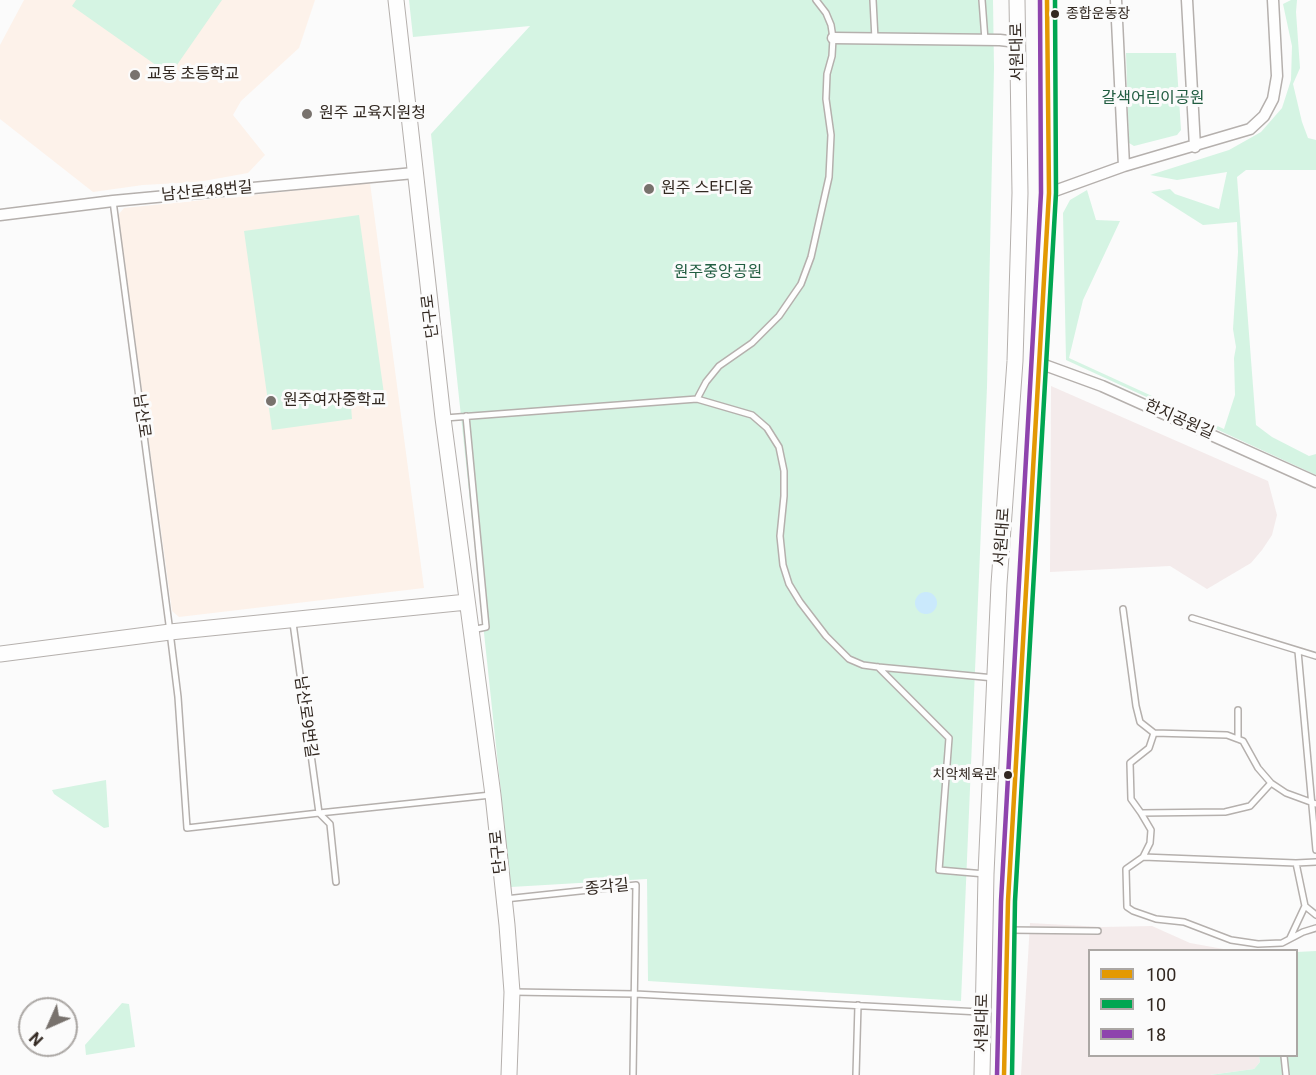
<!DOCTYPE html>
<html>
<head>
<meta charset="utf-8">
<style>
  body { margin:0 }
  #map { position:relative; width:1316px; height:1075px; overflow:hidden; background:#fbfbfb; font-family:Roboto,sans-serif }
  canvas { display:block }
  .legend { position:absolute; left:1088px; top:949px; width:210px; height:108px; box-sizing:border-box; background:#fbfbfb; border:2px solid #aba7a4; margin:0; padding:8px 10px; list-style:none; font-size:18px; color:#322821 }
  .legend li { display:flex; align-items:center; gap:12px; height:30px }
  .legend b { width:30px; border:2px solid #aba7a4 }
  .north { position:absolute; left:18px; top:997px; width:60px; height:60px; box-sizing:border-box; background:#fbfbfb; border:2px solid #aba7a4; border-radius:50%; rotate:225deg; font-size:16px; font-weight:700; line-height:24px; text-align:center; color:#322821 }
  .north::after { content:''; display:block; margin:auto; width:21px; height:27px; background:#78726d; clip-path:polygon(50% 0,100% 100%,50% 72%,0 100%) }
</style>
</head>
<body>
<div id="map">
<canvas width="1316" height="1075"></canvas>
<ul class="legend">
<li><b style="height:8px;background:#e39903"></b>100</li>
<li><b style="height:8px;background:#00a651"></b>10</li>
<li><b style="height:8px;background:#8e44ad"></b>18</li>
</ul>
<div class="north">N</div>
</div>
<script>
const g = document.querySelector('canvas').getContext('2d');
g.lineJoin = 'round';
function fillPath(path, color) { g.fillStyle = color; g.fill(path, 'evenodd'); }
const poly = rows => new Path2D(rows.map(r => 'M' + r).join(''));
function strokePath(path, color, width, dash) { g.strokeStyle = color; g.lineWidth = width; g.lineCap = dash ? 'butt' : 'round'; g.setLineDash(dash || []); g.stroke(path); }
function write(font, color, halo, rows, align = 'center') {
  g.font = font + ' Roboto,"Noto Sans KR",sans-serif'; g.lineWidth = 6; g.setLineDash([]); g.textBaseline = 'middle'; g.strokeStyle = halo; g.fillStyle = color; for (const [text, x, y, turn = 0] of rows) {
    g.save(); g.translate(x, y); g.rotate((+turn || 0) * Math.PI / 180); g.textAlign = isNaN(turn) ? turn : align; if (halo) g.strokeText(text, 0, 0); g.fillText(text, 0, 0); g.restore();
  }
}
fillPath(poly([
  [1051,386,1268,481,1277,515,1272,535,1262,550,1251,563,1207,589,1170,566,1050,572],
  [1030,923,1102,927,1152,926,1190,943,1229,950,1090,950,1090,1056,1259,1056,1260,1062,1254,1069,1210,1075,1021,1075]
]), '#f4ebeb');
fillPath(poly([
  [24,0,315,0,299,48,241,101,233,115,265,155,248,173,198,182,143,185,93,192,0,119,0,45],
  [370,183,424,588,179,617,172,611,118,215,124,208]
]), '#fdf2ea');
fillPath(poly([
  [76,0,222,0,170,75,72,6],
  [409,0,993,0,994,68,987,387,961,1001,648,981,647,879,511,887,431,134,530,26,413,37],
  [1291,0,1297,0,1296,12,1300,68,1293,84,1302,122,1308,138,1316,140,1316,170,1246,170,1237,177,1256,425,1272,437,1309,456,1316,454,1316,475,1066,360,1063,213,1070,200,1087,190,1096,220,1120,221,1083,300,1069,358,1224,429,1235,395,1234,358,1236,347,1233,329,1238,252,1237,222,1203,225,1151,192,1170,189,1175,194,1219,209,1227,172,1177,180,1150,175,1229,150,1261,132,1282,108,1291,80,1292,46,1283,4],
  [1126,53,1176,53,1181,130,1177,135,1134,146,1129,143],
  [359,215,385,401,351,406,352,419,272,430,244,231],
  [106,780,109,827,104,828,54,794,52,790],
  [1316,951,1316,1075,1210,1075,1254,1069,1260,1062,1259,1056,1296,1056,1297,952],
  [122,1003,129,1004,135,1047,86,1055,85,1045]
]), '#d5f4e3');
fillPath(poly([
  '915 603a11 11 0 1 1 22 0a11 11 0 1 1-22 0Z'
]), '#cae9fc');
const lane = poly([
  [873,0,875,39],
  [982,0,985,40],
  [113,201,170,632,178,697,187,828,319,813,330,824,336,882],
  [697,399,752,415,767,428,779,447,784,471,784,496,780,536,783,565,789,584,800,602,826,636,849,659,863,665,878,667,994,678],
  [466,416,486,627,472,630],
  [445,418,697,399,706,382,719,366,752,343,779,316,801,284,811,257,829,177,831,135,826,99,827,74,832,56,833,38,831,25,826,13,816,0],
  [1123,609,1136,706,1140,722,1154,733,1227,735,1243,741,1258,768,1271,783,1286,793,1316,804],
  [1192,618,1316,656],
  [293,623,319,813,491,795],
  [1298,651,1316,850],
  [878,667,949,738,939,870,985,874],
  [1238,710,1238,739],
  [1154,733,1149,748,1130,763,1131,799,1141,813,1225,812,1250,806,1271,783],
  [1141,813,1151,830,1150,843,1143,857],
  [1316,862,1296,863,1143,857,1126,869,1127,907,1133,911,1156,919,1184,922,1231,940,1258,944,1282,943,1303,932,1316,928],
  [505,899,636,885,633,1075],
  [1305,906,1316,915],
  [1009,930,1098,931],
  [1290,938,1305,906,1296,863],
  [513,992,635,994,980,1012],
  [1284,1056,1286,1075],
  [856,1075,858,1005]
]);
const street = poly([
  [1116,0,1124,166],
  [1187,0,1195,147],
  [833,38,1000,40,1017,42],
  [1049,193,1124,166,1250,129,1264,116,1273,99,1277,76,1273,0],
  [0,215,113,201,414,173],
  [1039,363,1102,386,1316,482]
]);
const secondary = poly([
  [396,0,443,418,493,795,507,925,512,992,509,1075],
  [0,654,170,632,467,602],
  [982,1075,986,874,999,584,1015,361,1020,193,1017,0],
  [1004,1075,1008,901,1049,193,1047,0]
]);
strokePath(lane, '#b5b0ad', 8);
strokePath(street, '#b5b0ad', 13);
strokePath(secondary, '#b5b0ad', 17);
strokePath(lane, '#fefefe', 5);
strokePath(street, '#fefefe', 10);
strokePath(secondary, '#fefefe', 15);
strokePath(poly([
  [1004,1075,1008,901,1049,193,1047,0]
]), '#e39903', 4.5);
strokePath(poly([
  [1012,1075,1015,901,1056,193,1055,0]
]), '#00a651', 4.5);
strokePath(poly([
  [997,1075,1001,901,1041,193,1040,0]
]), '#8e44ad', 4.5);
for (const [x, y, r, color] of [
  [1055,14,5,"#322821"],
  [135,75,6,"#78726d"],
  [307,114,6,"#78726d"],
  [649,189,6,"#78726d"],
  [271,401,6,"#78726d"],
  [1008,775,5,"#322821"]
]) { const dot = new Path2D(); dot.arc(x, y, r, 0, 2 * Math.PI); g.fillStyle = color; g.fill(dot); strokePath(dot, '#fbfbfb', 2); }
write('14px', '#322821', '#fbfbfb', [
  ["종합운동장",1066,14],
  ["치악체육관",997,775,"right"]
], 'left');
write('16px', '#322821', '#fbfbfb', [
  ["서원대로",1018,52,-91],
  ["남산로48번길",207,192,-5],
  ["단구로",431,316,-97],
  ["남산로",141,416,82],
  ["한지공원길",1179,420,24],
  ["서원대로",1003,537,-86],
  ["남산로9번길",305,717,82],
  ["단구로",499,852,-96],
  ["종각길",607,888,-6],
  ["서원대로",983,1023,-89]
]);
write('16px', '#322821', '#fbfbfb', [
  ["교동 초등학교",147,75],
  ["원주 교육지원청",319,114],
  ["원주 스타디움",661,189],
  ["원주여자중학교",283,401]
], 'left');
write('16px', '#215d41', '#fbfbfb', [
  ["갈색어린이공원",1153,99],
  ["원주중앙공원",718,273]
]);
</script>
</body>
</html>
